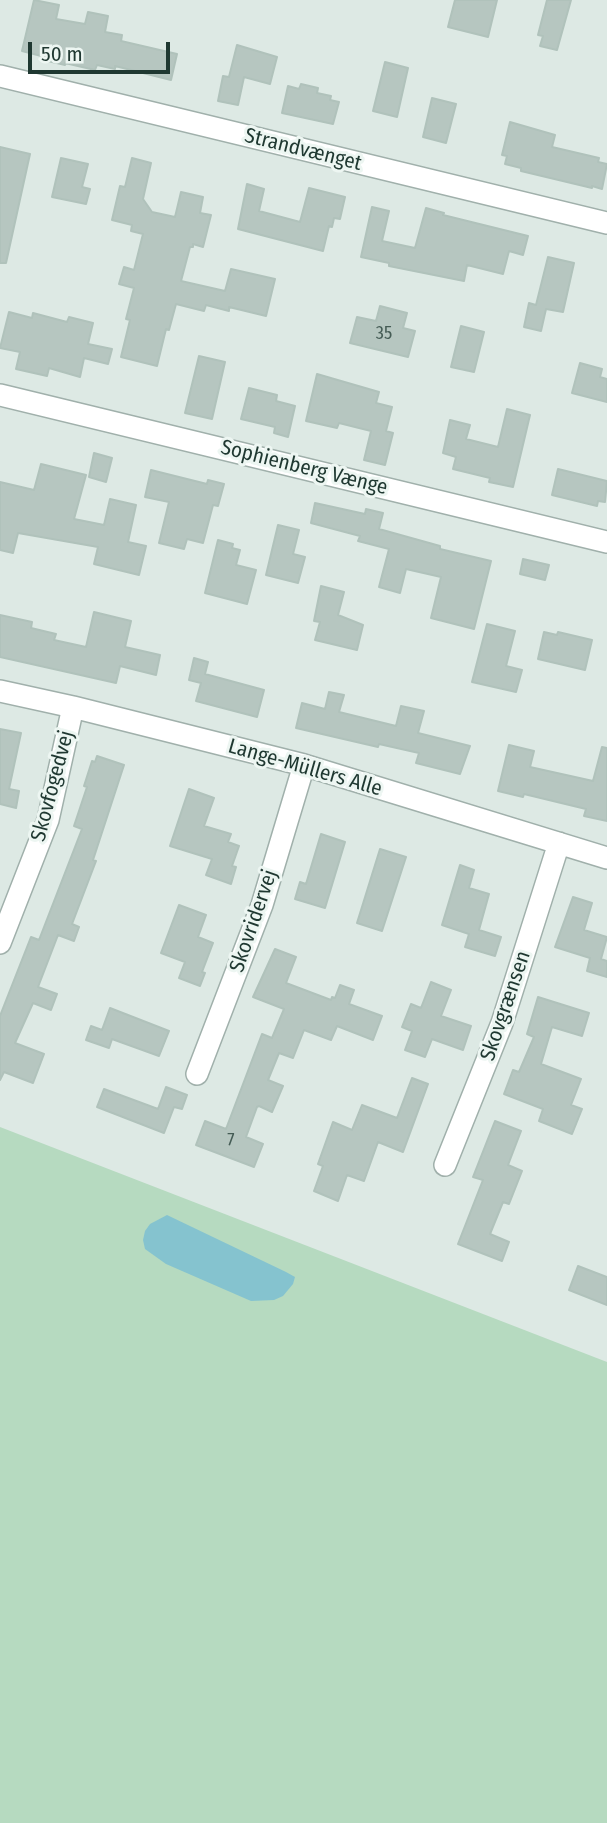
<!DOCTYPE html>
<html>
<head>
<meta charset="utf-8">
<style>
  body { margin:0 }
  #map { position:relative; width:607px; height:1823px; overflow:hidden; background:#dde9e4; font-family:"Fira Sans Condensed",sans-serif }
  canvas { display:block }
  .scale { position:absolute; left:28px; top:42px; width:142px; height:32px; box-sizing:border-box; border:4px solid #1f3831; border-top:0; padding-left:9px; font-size:21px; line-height:24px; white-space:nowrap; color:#1f3831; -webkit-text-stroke:5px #edf6f2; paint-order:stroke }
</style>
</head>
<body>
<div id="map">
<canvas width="607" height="1823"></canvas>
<div class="scale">50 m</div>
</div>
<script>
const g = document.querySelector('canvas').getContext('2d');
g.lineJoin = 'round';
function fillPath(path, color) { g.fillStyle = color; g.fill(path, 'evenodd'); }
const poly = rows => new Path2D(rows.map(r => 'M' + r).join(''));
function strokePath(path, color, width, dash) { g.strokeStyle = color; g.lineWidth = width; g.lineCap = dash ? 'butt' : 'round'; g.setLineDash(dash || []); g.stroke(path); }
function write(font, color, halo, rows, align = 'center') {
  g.font = font + ' "Fira Sans Condensed",sans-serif'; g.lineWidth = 6; g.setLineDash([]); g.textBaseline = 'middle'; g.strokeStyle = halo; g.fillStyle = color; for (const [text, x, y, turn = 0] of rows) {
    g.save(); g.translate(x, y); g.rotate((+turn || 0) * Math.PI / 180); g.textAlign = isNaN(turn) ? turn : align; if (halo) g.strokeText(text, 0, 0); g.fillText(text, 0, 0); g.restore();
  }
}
fillPath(poly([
  [0,1127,607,1362,607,1823,0,1823]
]), '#b6dac0');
fillPath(poly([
  [167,1215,286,1272,295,1277,293,1284,283,1296,274,1300,251,1301,166,1264,145,1249,143,1240,145,1231,150,1224]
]), '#85c3cf');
const building = poly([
  [34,0,59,5,56,19,85,24,88,12,108,16,105,32,122,35,121,41,177,54,171,80,115,66,115,69,97,65,95,70,65,63,65,65,48,61,49,58,22,51,34,0],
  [455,0,497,0,488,37,448,27,455,0],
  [547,0,571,0,557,50,540,46,543,36,538,35,547,0],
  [237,45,277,57,270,84,244,77,238,105,218,101,223,76,229,77,237,45],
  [385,62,408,68,397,117,373,111,385,62],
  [301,84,318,88,317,93,331,96,330,100,339,102,333,124,282,113,288,86,299,89,301,84],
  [432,98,456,104,446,143,423,137,432,98],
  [510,122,555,135,552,147,599,158,598,162,607,164,602,189,592,186,592,188,521,171,521,168,505,164,507,156,502,155,510,122],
  [0,147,30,154,6,263,0,263,0,147],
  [61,158,88,164,82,187,90,189,86,204,52,197,61,158],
  [132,158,151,163,143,199,152,212,175,217,181,192,203,197,200,213,211,215,203,247,193,244,193,247,190,247,181,281,225,291,231,269,275,279,266,316,229,307,229,311,206,305,204,311,176,304,169,330,166,329,157,366,121,357,130,320,126,319,134,288,119,284,124,267,134,270,143,234,131,231,132,225,112,220,120,186,125,187,132,158],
  [247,184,264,189,259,211,300,222,309,188,345,197,340,219,334,218,332,227,329,226,323,251,238,229,247,184],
  [372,207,389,211,382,241,415,248,426,208,444,213,443,215,528,236,523,255,509,251,503,274,467,265,464,281,389,266,389,263,361,257,372,207],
  [548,257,574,263,563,312,546,309,541,331,524,327,529,303,536,305,548,257],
  [380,306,407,313,403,328,415,331,408,357,350,343,357,317,376,321,380,306],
  [9,312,32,318,33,313,67,322,69,317,93,323,88,344,112,349,108,364,84,358,80,377,49,368,47,376,16,369,20,352,0,348,9,312],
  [461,326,484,332,474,372,451,367,461,326],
  [199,356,225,362,212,419,185,413,199,356],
  [580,363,602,369,600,377,607,379,607,402,572,393,580,363],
  [317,374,379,392,376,403,392,407,386,431,393,433,385,465,364,460,371,431,339,423,337,428,306,421,317,374],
  [249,388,277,395,276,401,295,406,288,437,274,433,275,427,241,419,249,388],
  [507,409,530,415,513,487,489,482,490,478,453,469,456,457,443,453,450,420,470,425,466,439,498,447,507,409],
  [94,453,112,458,106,482,89,477,94,453],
  [41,464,86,475,74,519,104,525,110,499,136,505,128,542,146,546,139,575,94,564,98,547,18,533,13,553,0,550,0,482,34,490,41,464],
  [558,469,607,481,605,502,598,501,597,506,552,495,558,469],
  [151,470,207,484,208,480,224,484,218,506,213,505,203,543,187,539,184,549,159,543,169,502,145,497,151,470],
  [315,503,365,514,366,509,383,513,379,529,440,546,440,549,491,561,474,629,431,618,441,577,406,569,400,593,379,587,389,549,358,541,360,536,311,523,315,503],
  [278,525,299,530,293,554,305,557,298,583,266,575,278,525],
  [218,540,233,544,232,548,240,550,236,565,256,570,247,604,205,593,218,540],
  [523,559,549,565,545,580,520,574,523,559],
  [321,586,344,592,338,615,363,625,357,650,315,640,320,622,314,621,321,586],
  [94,612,131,621,125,647,160,655,156,675,120,666,116,683,0,657,0,615,32,622,31,628,56,634,54,640,86,647,94,612],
  [487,624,515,631,506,666,522,670,516,692,472,682,487,624],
  [544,632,557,635,558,632,592,640,585,670,538,659,544,632],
  [194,658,208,662,205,674,264,690,257,717,196,701,201,683,189,680,194,658],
  [329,692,344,695,339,712,396,726,401,706,424,711,418,733,470,746,460,774,416,763,419,753,379,744,378,747,296,728,302,703,325,709,329,692],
  [0,729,21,733,9,789,19,791,16,808,0,804,0,729],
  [509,745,534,751,530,767,593,781,602,747,607,748,607,821,584,816,586,809,524,794,523,797,498,791,509,745],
  [97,756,124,765,93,860,96,861,72,924,79,927,74,941,58,935,38,987,57,994,51,1010,33,1003,15,1043,44,1054,33,1083,4,1072,0,1080,0,1016,31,937,39,940,82,829,74,826,87,787,84,786,92,761,95,762,97,756],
  [189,789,214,798,204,826,231,834,228,842,239,846,232,866,236,867,231,884,206,875,212,859,170,846,189,789],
  [321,834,345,842,325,908,295,899,300,882,306,884,321,834],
  [380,849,406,857,382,931,357,923,380,849],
  [460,865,474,870,469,888,489,894,479,930,501,937,495,956,465,947,469,934,442,925,460,865],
  [573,897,592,903,584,930,607,937,601,959,607,961,607,977,587,971,590,958,555,947,573,897],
  [179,905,206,915,198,937,213,943,202,972,205,973,200,986,179,978,185,962,161,953,179,905],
  [275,949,296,957,286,983,331,1000,332,997,335,998,340,985,354,990,349,1004,382,1016,373,1040,337,1026,331,1040,304,1030,293,1058,279,1053,268,1080,283,1086,272,1112,259,1106,257,1107,246,1137,263,1144,254,1167,196,1145,205,1121,226,1129,262,1034,272,1038,284,1009,253,997,275,949],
  [431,982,451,990,441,1016,471,1026,463,1050,432,1039,425,1057,405,1050,412,1031,402,1027,411,1004,421,1008,431,982],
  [538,997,589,1013,582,1036,552,1027,541,1064,581,1079,571,1105,582,1109,572,1134,539,1121,543,1109,504,1094,513,1070,519,1072,534,1037,527,1034,538,997],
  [110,1008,169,1031,159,1056,112,1039,109,1048,86,1040,91,1026,102,1030,110,1008],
  [412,1078,428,1084,403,1152,378,1142,364,1181,347,1175,338,1201,314,1191,323,1166,318,1164,333,1122,352,1130,362,1105,397,1118,412,1078],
  [166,1087,187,1095,182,1109,174,1107,164,1133,97,1107,104,1089,158,1109,166,1087],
  [495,1121,521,1131,508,1165,522,1171,509,1204,503,1202,490,1234,509,1242,502,1261,458,1244,483,1180,473,1177,495,1121],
  [578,1266,607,1277,607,1305,569,1290,578,1266]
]);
fillPath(building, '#b6c6c0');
strokePath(building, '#b0c2bb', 2);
const minor = poly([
  [0,76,607,223],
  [0,395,607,542],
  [0,691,73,707,304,765,607,858],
  [0,943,48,820,73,707],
  [197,1074,262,905,304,765],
  [445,1165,502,1023,559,843]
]);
strokePath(minor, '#a0b0ab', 24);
strokePath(minor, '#fff', 21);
write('18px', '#455c55', null, [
  ["35",384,334],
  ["7",231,1141]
]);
write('21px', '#1f3831', '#edf6f2', [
  ["Strandvænget",303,150,14],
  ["Sophienberg Vænge",304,468,14],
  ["Lange-Müllers Alle",305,768,16],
  ["Skovfogedvej",53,786,-75],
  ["Skovridervej",254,921,-71],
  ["Skovgrænsen",506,1006,-71]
]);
</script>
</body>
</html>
